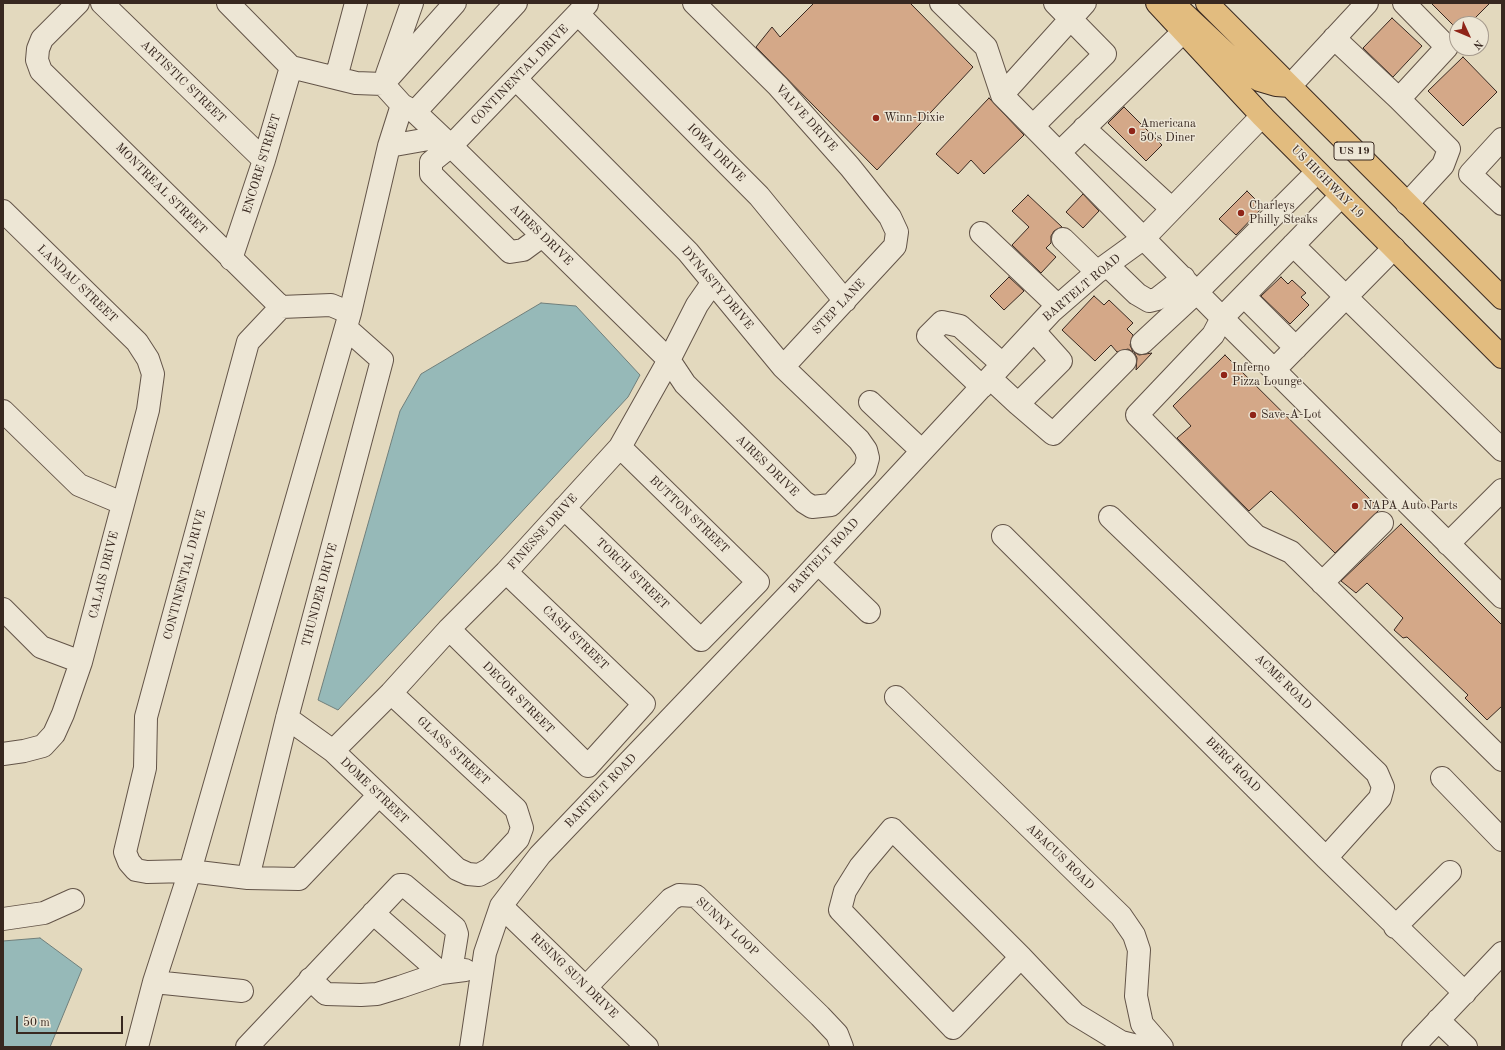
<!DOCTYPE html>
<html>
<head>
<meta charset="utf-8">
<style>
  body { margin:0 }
  #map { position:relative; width:1505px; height:1050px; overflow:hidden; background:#e3d9be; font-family:"Old Standard TT",serif }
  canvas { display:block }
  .frame { position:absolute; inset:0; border:4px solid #382820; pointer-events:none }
  .north { position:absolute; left:1449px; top:16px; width:40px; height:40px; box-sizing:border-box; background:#ede6d5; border:1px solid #a59a8d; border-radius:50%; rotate:134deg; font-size:11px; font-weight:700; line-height:16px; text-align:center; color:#382820 }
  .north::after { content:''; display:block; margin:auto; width:14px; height:18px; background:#8f2418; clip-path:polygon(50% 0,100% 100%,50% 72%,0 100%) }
  .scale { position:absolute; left:16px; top:1016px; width:107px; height:18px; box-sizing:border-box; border:2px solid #382820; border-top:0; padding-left:5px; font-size:12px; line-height:14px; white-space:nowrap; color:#382820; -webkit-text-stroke:3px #ede6d5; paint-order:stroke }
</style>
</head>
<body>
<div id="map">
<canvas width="1505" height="1050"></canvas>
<div class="frame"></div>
<div class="north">N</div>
<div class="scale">50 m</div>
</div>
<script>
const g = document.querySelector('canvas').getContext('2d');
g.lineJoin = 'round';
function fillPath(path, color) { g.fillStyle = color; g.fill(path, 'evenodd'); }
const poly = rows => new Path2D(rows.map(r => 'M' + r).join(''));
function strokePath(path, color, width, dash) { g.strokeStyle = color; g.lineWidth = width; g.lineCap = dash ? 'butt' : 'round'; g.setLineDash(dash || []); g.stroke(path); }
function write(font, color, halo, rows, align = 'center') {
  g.font = font + ' "Old Standard TT",serif'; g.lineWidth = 3; g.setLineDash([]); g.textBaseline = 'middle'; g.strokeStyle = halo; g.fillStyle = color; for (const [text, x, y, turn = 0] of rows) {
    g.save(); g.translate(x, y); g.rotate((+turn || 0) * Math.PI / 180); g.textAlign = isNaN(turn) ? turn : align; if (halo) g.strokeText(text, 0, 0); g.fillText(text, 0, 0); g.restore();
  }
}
const water = poly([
  [541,303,576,306,640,375,628,397,338,710,318,700,400,411,421,374,541,303],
  [40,938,82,969,50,1047,3,1047,3,941,40,938]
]);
fillPath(water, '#96b9b8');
strokePath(water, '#707f7b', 1);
const building = poly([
  [814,3,910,3,973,67,877,170,756,47,772,27,780,37,814,3],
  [1431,3,1490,3,1470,23,1466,18,1460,24,1457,24,1456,28,1431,3],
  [1392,18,1422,46,1393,77,1363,48,1392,18],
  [1463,57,1497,92,1463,126,1428,91,1463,57],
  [989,98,1024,135,984,174,971,160,958,174,936,154,989,98],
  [1124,107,1162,145,1146,161,1108,123,1124,107],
  [1247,191,1263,207,1236,235,1219,219,1247,191],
  [1083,194,1099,211,1083,228,1066,212,1083,194],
  [1028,195,1062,227,1054,231,1051,236,1051,243,1046,248,1056,257,1041,273,1012,245,1029,227,1012,211,1028,195],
  [1009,277,1024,291,1004,310,990,296,1009,277],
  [1281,277,1288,284,1292,280,1306,293,1301,297,1309,305,1290,324,1261,296,1281,277],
  [1094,296,1104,305,1109,300,1133,323,1127,329,1133,335,1130,345,1133,352,1128,349,1117,352,1111,345,1095,361,1062,330,1094,296],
  [1134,352,1139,355,1152,353,1136,370,1137,358,1134,352],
  [1225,355,1380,509,1335,553,1271,491,1249,511,1177,438,1191,426,1173,406,1225,355],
  [1401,524,1502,625,1502,706,1487,720,1465,698,1468,695,1407,637,1403,638,1394,630,1403,618,1367,583,1356,593,1341,581,1401,524]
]);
fillPath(building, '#d4a888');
strokePath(building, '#382820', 1);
const minor = poly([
  [78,3,42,39,38,49,37,60,41,71,281,307],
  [102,3,264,160],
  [228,3,291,67,356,83,383,84,402,105,415,112,451,146,669,360,685,384,804,502,812,507,831,505,865,469,868,458,866,450,859,440,783,367,688,252,516,79],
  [694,3,778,86,850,167,890,217,897,232,895,246,783,367],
  [941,3,986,47,1002,95,1234,330,1502,597],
  [578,14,759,196,845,301],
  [1334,38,1399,99,1447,47,1404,3],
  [387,74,412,3],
  [336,78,356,3],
  [383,84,455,3],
  [1290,86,1367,3],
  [1002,95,1085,3],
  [1399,99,1449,149],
  [415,112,516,3],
  [1033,126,1105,54,1055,3],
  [1084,128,1172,209],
  [1502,139,1470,174,1502,204],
  [389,146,440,137],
  [1059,153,1183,32],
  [1341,196,1222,318,1213,335,1137,415,1256,536,1291,552,1502,760],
  [1407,204,1443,165,1449,149],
  [3,211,137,342,148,359,153,374,148,410,81,662,63,714,54,734,43,746,24,751,3,754],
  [981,233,1058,306],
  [542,236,523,250,510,252,431,174,431,162,451,146,587,4],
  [1063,239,1097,272],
  [1293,245,1502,450],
  [231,259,264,160,291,67],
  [1107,265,1137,294,1149,301,1157,299,1184,278],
  [1244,296,1296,348],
  [350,313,331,305,281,307,248,342,146,717,145,768,125,852,129,862,136,870,147,872,190,871,248,878,299,879,379,795],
  [1034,331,1061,361,1018,404,1053,434,1125,361],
  [1142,343,1197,292,1317,172],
  [1274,370,1394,248],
  [990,378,1018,404],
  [982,387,928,336,942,322,960,326,1002,364],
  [870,402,922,451],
  [3,411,79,485,122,503],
  [564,508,701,640,758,582,620,447],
  [1110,517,1377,773,1383,787,1380,798,1326,858],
  [1003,536,1326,858,1465,993],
  [1448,544,1502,490],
  [818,563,869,612],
  [1322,583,1382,523],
  [3,609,41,647,81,662],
  [449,629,588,766,644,704,506,572],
  [896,697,1121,916,1134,935,1139,950,1136,996,1142,1024,1162,1047],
  [287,718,333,751,457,869,468,874,479,875,490,869,518,839,522,828,516,809,391,693],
  [333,751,391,693,449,629,506,572,620,447,669,360,697,305,713,282],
  [1442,778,1502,840],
  [248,878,287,718,382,360,346,328],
  [501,906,647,1047],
  [373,913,441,973],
  [3,919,44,913,73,900],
  [1395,927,1450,872],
  [1021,957,953,1028,840,910,845,891,860,867,892,829,983,919,1021,957,1075,1014,1121,1042,1141,1047],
  [310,979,326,994,361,995,377,994,400,987,441,973,465,970],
  [154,982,242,991],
  [586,987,671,899,679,895,696,896,820,1016,837,1034,842,1047],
  [1438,1020,1466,1047],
  [137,1047,154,982,190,871,350,313,389,146,402,105],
  [247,1047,400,885,404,885,455,928,457,934,451,971],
  [471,1047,485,953,501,906,540,855,794,589,1051,312,1097,272,1144,238,1262,116],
  [1413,1047,1502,953]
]);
const highway = poly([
  [1157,3,1262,116,1502,357],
  [1207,3,1502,298],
  [1177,7,1246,72,1259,80,1276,85,1290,86]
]);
strokePath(minor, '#635448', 24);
strokePath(highway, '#382820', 24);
strokePath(minor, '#ede6d5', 22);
strokePath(highway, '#e2bc7f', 22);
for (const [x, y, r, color] of [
  [876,118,4,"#8f2418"],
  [1132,131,4,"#8f2418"],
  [1241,213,4,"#8f2418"],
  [1224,375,4,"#8f2418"],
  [1253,415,4,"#8f2418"],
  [1355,506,4,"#8f2418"]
]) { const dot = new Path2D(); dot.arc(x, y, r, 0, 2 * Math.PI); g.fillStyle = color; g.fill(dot); strokePath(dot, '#ede6d5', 1.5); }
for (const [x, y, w] of [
  [1354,151,40]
]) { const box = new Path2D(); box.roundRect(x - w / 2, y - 9, w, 18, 3); g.fillStyle = '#ede6d5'; g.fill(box); strokePath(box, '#382820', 1); }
write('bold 11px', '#382820', null, [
  ["US 19",1354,151]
]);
write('12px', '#382820', '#ede6d5', [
  ["CONTINENTAL DRIVE",520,75,-46],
  ["ARTISTIC STREET",183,82,44],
  ["VALVE DRIVE",806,118,48],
  ["IOWA DRIVE",716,153,45],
  ["ENCORE STREET",262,164,-73],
  ["US HIGHWAY 19",1327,182,45],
  ["MONTREAL STREET",161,189,45],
  ["AIRES DRIVE",541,235,44],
  ["LANDAU STREET",77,284,44],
  ["DYNASTY DRIVE",717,288,50],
  ["BARTELT ROAD",1082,288,-40],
  ["STEP LANE",839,307,-47],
  ["AIRES DRIVE",767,466,44],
  ["BUTTON STREET",689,515,44],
  ["FINESSE DRIVE",543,532,-48],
  ["BARTELT ROAD",824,556,-47],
  ["TORCH STREET",632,574,44],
  ["CALAIS DRIVE",104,575,-76],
  ["CONTINENTAL DRIVE",185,575,-75],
  ["THUNDER DRIVE",320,595,-75],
  ["CASH STREET",575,638,44],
  ["ACME ROAD",1283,682,44],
  ["DECOR STREET",518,698,45],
  ["GLASS STREET",453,751,43],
  ["BERG ROAD",1233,765,45],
  ["DOME STREET",374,791,44],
  ["BARTELT ROAD",601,791,-46],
  ["ABACUS ROAD",1060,857,44],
  ["SUNNY LOOP",727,927,43],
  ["RISING SUN DRIVE",574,976,44]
]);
write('12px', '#382820', '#ede6d5', [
  ["Winn-Dixie",884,118],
  ["Americana",1140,124],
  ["50's Diner",1140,138],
  ["Charleys",1249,206],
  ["Philly Steaks",1249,220],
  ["Inferno",1232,368],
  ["Pizza Lounge",1232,382],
  ["Save-A-Lot",1261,415],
  ["NAPA Auto Parts",1363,506]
], 'left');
</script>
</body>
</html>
